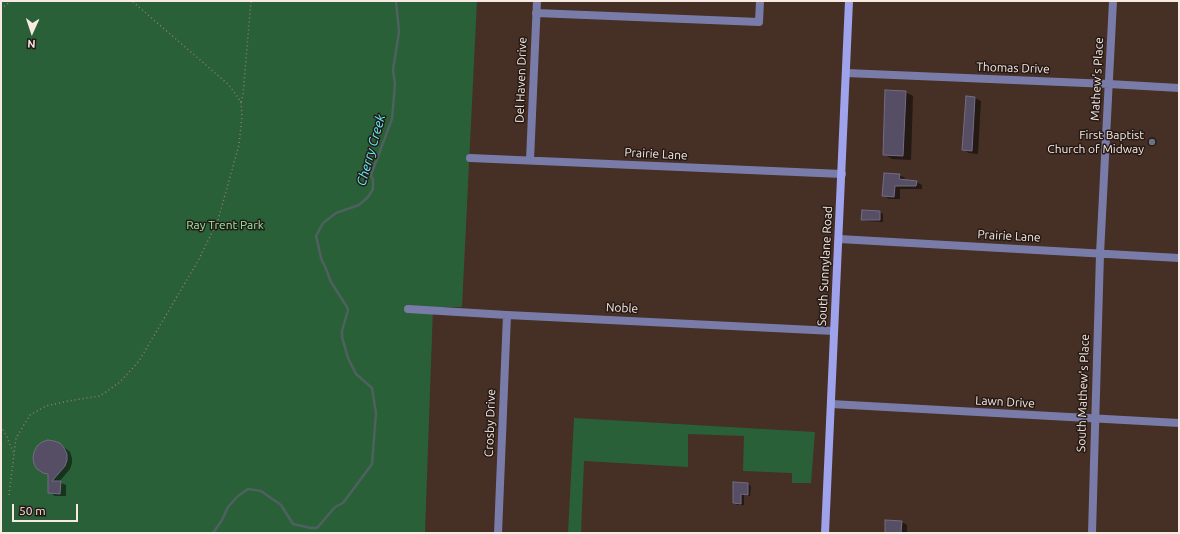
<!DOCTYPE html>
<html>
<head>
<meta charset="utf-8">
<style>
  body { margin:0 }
  #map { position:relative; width:1180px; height:534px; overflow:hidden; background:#462f25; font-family:Ubuntu,sans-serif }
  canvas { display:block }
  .frame { position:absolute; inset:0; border:2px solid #f8e9e2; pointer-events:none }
  .north { position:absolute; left:12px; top:12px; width:40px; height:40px; -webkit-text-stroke:3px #251a16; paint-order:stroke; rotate:183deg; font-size:11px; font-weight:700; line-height:16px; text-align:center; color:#f8e9e2 }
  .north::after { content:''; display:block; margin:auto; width:14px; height:18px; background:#f8e9e2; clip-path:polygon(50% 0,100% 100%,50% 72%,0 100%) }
  .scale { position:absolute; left:12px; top:504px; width:66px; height:18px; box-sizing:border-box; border:2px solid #f8e9e2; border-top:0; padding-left:5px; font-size:12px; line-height:14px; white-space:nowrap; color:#f8e9e2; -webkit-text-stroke:3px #251a16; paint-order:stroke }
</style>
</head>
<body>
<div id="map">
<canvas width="1180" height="534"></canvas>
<div class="frame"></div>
<div class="north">N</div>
<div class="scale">50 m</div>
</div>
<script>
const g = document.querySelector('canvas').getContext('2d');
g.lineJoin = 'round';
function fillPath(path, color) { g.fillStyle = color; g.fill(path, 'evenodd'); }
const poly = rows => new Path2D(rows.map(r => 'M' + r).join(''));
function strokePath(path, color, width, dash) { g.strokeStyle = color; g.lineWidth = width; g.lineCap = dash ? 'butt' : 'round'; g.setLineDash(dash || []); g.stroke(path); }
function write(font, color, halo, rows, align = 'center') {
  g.font = font + ' Ubuntu,sans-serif'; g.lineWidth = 3; g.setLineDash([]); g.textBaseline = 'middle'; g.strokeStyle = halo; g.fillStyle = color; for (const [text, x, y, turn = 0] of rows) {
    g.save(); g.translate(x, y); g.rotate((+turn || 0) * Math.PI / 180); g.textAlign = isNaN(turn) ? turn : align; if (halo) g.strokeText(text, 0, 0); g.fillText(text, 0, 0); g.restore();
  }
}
fillPath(poly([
  [1,1,477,1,462,307,433,307,425,533,1,533],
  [574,418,815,432,811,483,792,483,792,473,743,471,744,436,688,434,688,467,584,461,581,533,568,533]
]), '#2a6037');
fillPath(poly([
  [905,92,913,96,911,160,892,159,884,154],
  [975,98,981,101,978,154,969,153,963,149],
  [899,175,905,178,905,181,916,182,922,185,922,189,900,189,900,199,889,199,883,195],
  [880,212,883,214,883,222,866,221,862,219],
  [59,444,65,448,70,452,72,458,72,463,70,469,59,482,66,485,66,496,55,496,49,492,49,475,43,472],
  [748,484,751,486,750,496,744,495,744,505,737,505,734,503],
  [902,522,907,525,907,533,886,533]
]), '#0007');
strokePath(poly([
  [213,533,222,520,228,507,238,496,248,489,261,491,281,505,293,524,311,528,317,528,335,507,343,503,372,464,376,413,372,388,356,374,348,358,342,337,342,331,348,310,347,307,331,282,326,269,321,258,316,236,323,223,336,213,359,205,368,197,373,189,373,180,371,175,392,119,395,84,393,70,399,32,396,1]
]), '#4e605f', 2.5);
const building = poly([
  [885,90,906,91,903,156,883,155,885,90],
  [966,96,975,97,972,151,962,150,966,96],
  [884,173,900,174,899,179,917,181,916,186,895,186,894,197,882,196,884,173],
  [862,210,880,211,880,220,861,220,862,210],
  [48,440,54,441,60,443,64,448,67,454,67,460,65,466,52,481,61,481,60,494,48,493,48,474,43,473,37,469,34,464,33,458,34,452,37,446,42,442,48,440],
  [733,482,748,483,748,495,741,494,741,504,733,503,733,482],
  [885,520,902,521,901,533,885,533,885,520]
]);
fillPath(building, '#554e65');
strokePath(building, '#736c84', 1);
strokePath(poly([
  [1,9,11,1],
  [241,102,243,94,251,1],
  [1,426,7,437,13,452],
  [9,495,16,438,30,415,46,406,68,401,100,396,120,382,139,361,198,261,218,220,239,145,242,116,241,102,229,85,132,1]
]), '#917d74', 1.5, [1, 3]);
strokePath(poly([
  [536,13,759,22,760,1],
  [846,73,1109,84,1179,88],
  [470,158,842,174],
  [530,160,537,1],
  [839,239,1179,258],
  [408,309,507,315,834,331],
  [831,404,1179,423],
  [498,533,507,315],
  [1092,533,1100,254,1113,1]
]), '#797ca9', 8);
strokePath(poly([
  [825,533,849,1]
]), '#9ea3eb', 8);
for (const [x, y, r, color] of [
  [1152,142,4,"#6b7280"]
]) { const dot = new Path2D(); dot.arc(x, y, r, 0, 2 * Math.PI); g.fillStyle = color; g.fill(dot); strokePath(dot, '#251a16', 1.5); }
write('12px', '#f8e9e2', '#251a16', [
  ["Thomas Drive",1013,68,2],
  ["Mathew's Place",1097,79,-87],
  ["Del Haven Drive",521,80,-88],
  ["Prairie Lane",656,154,3],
  ["Prairie Lane",1009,236,3],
  ["South Sunnylane Road",825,266,-87],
  ["Noble",622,308,3],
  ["South Mathew's Place",1083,393,-88],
  ["Lawn Drive",1005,402,3],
  ["Crosby Drive",490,423,-88]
]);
write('12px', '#f8e9e2', '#251a16', [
  ["First Baptist",1144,135],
  ["Church of Midway",1144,149]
], 'right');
write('12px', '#95e9a6', '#251a16', [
  ["Ray Trent Park",225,225]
]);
write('italic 13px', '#61f2fb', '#251a16', [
  ["Cherry Creek",371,150,-74]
]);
</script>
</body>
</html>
